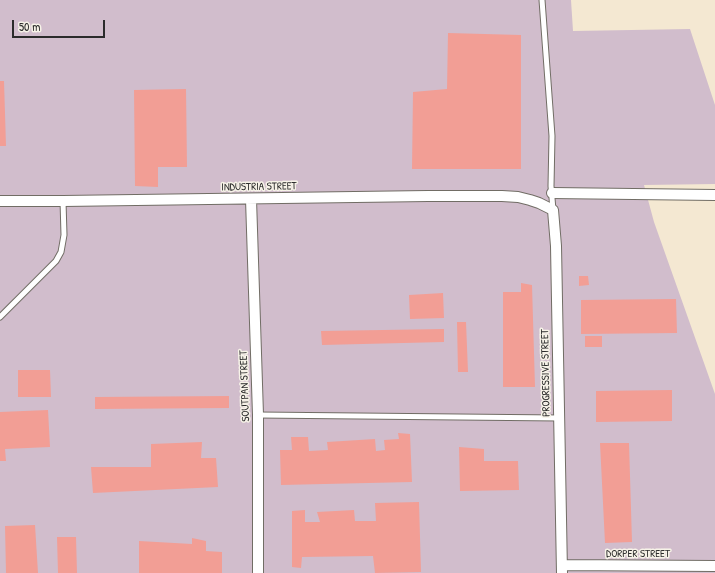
<!DOCTYPE html>
<html>
<head>
<meta charset="utf-8">
<style>
  body { margin:0 }
  #map { position:relative; width:715px; height:573px; overflow:hidden; background:#f4e8d2; font-family:"Patrick Hand",sans-serif }
  canvas { display:block }
  .scale { position:absolute; left:12px; top:20px; width:93px; height:18px; box-sizing:border-box; border:2px solid #2b2b2b; border-top:0; padding-left:5px; font-size:12px; line-height:14px; white-space:nowrap; color:#2b2b2b; -webkit-text-stroke:3px #f7f3e8; paint-order:stroke }
</style>
</head>
<body>
<div id="map">
<canvas width="715" height="573"></canvas>
<div class="scale">50 m</div>
</div>
<script>
const g = document.querySelector('canvas').getContext('2d');
g.lineJoin = 'round';
function fillPath(path, color) { g.fillStyle = color; g.fill(path, 'evenodd'); }
const poly = rows => new Path2D(rows.map(r => 'M' + r).join(''));
function strokePath(path, color, width, dash) { g.strokeStyle = color; g.lineWidth = width; g.lineCap = dash ? 'butt' : 'round'; g.setLineDash(dash || []); g.stroke(path); }
function write(font, color, halo, rows, align = 'center') {
  g.font = font + ' "Patrick Hand",sans-serif'; g.lineWidth = 3; g.setLineDash([]); g.textBaseline = 'middle'; g.strokeStyle = halo; g.fillStyle = color; for (const [text, x, y, turn = 0] of rows) {
    g.save(); g.translate(x, y); g.rotate((+turn || 0) * Math.PI / 180); g.textAlign = isNaN(turn) ? turn : align; if (halo) g.strokeText(text, 0, 0); g.fillText(text, 0, 0); g.restore();
  }
}
fillPath(poly([
  [0,0,571,0,573,31,690,29,715,105,715,184,644,185,654,222,715,394,715,573,0,573]
]), '#d1bdcc');
fillPath(poly([
  [448,33,521,35,521,169,412,169,413,92,447,89],
  [0,81,4,81,6,146,0,146],
  [186,89,187,167,158,167,158,187,135,186,134,90],
  [579,276,588,276,589,285,579,286],
  [521,283,532,285,535,387,503,387,503,292,521,292],
  [443,293,444,318,410,319,409,295],
  [676,299,677,333,581,334,581,300],
  [457,322,466,322,468,372,458,372],
  [444,329,444,342,322,345,321,331],
  [585,336,602,336,602,347,585,347],
  [18,370,50,370,51,397,18,397],
  [672,390,672,421,596,422,596,391],
  [229,396,229,408,95,409,95,397],
  [48,410,50,447,5,449,6,461,0,461,0,412],
  [398,433,410,434,412,482,281,485,280,450,292,450,291,437,308,437,309,451,328,450,327,442,375,439,376,451,385,450,384,440,399,439],
  [202,442,201,458,216,458,218,487,93,493,91,467,151,467,151,444],
  [600,443,629,443,632,542,605,543],
  [459,447,484,449,484,461,518,461,519,490,460,491],
  [419,502,421,572,375,573,373,556,302,557,301,568,292,567,292,511,305,510,305,522,320,522,317,512,354,510,355,521,376,521,375,503],
  [35,525,38,573,6,573,5,526],
  [57,537,76,537,77,573,58,573],
  [192,538,206,541,206,551,222,552,222,573,139,573,139,541,192,544]
]), '#f29e95');
const service = poly([
  [542,0,552,136,551,186,553,210],
  [0,317,56,261,61,252,64,235,63,201],
  [258,415,559,418]
]);
const minor = poly([
  [552,193,715,195],
  [251,199,258,415,258,573],
  [0,201,63,201,428,196,502,196,518,197,530,200,539,203,553,210,556,246,562,573],
  [562,565,715,566]
]);
strokePath(service, '#716d65', 7);
strokePath(minor, '#716d65', 12);
strokePath(service, '#fff', 5);
strokePath(minor, '#fff', 10);
write('11px', '#2b2b2b', '#f7f3e8', [
  ["INDUSTRIA STREET",259,187,-1],
  ["PROGRESSIVE STREET",546,373,-91],
  ["SOUTPAN STREET",245,386,-92],
  ["DORPER STREET",638,554]
]);
</script>
</body>
</html>
